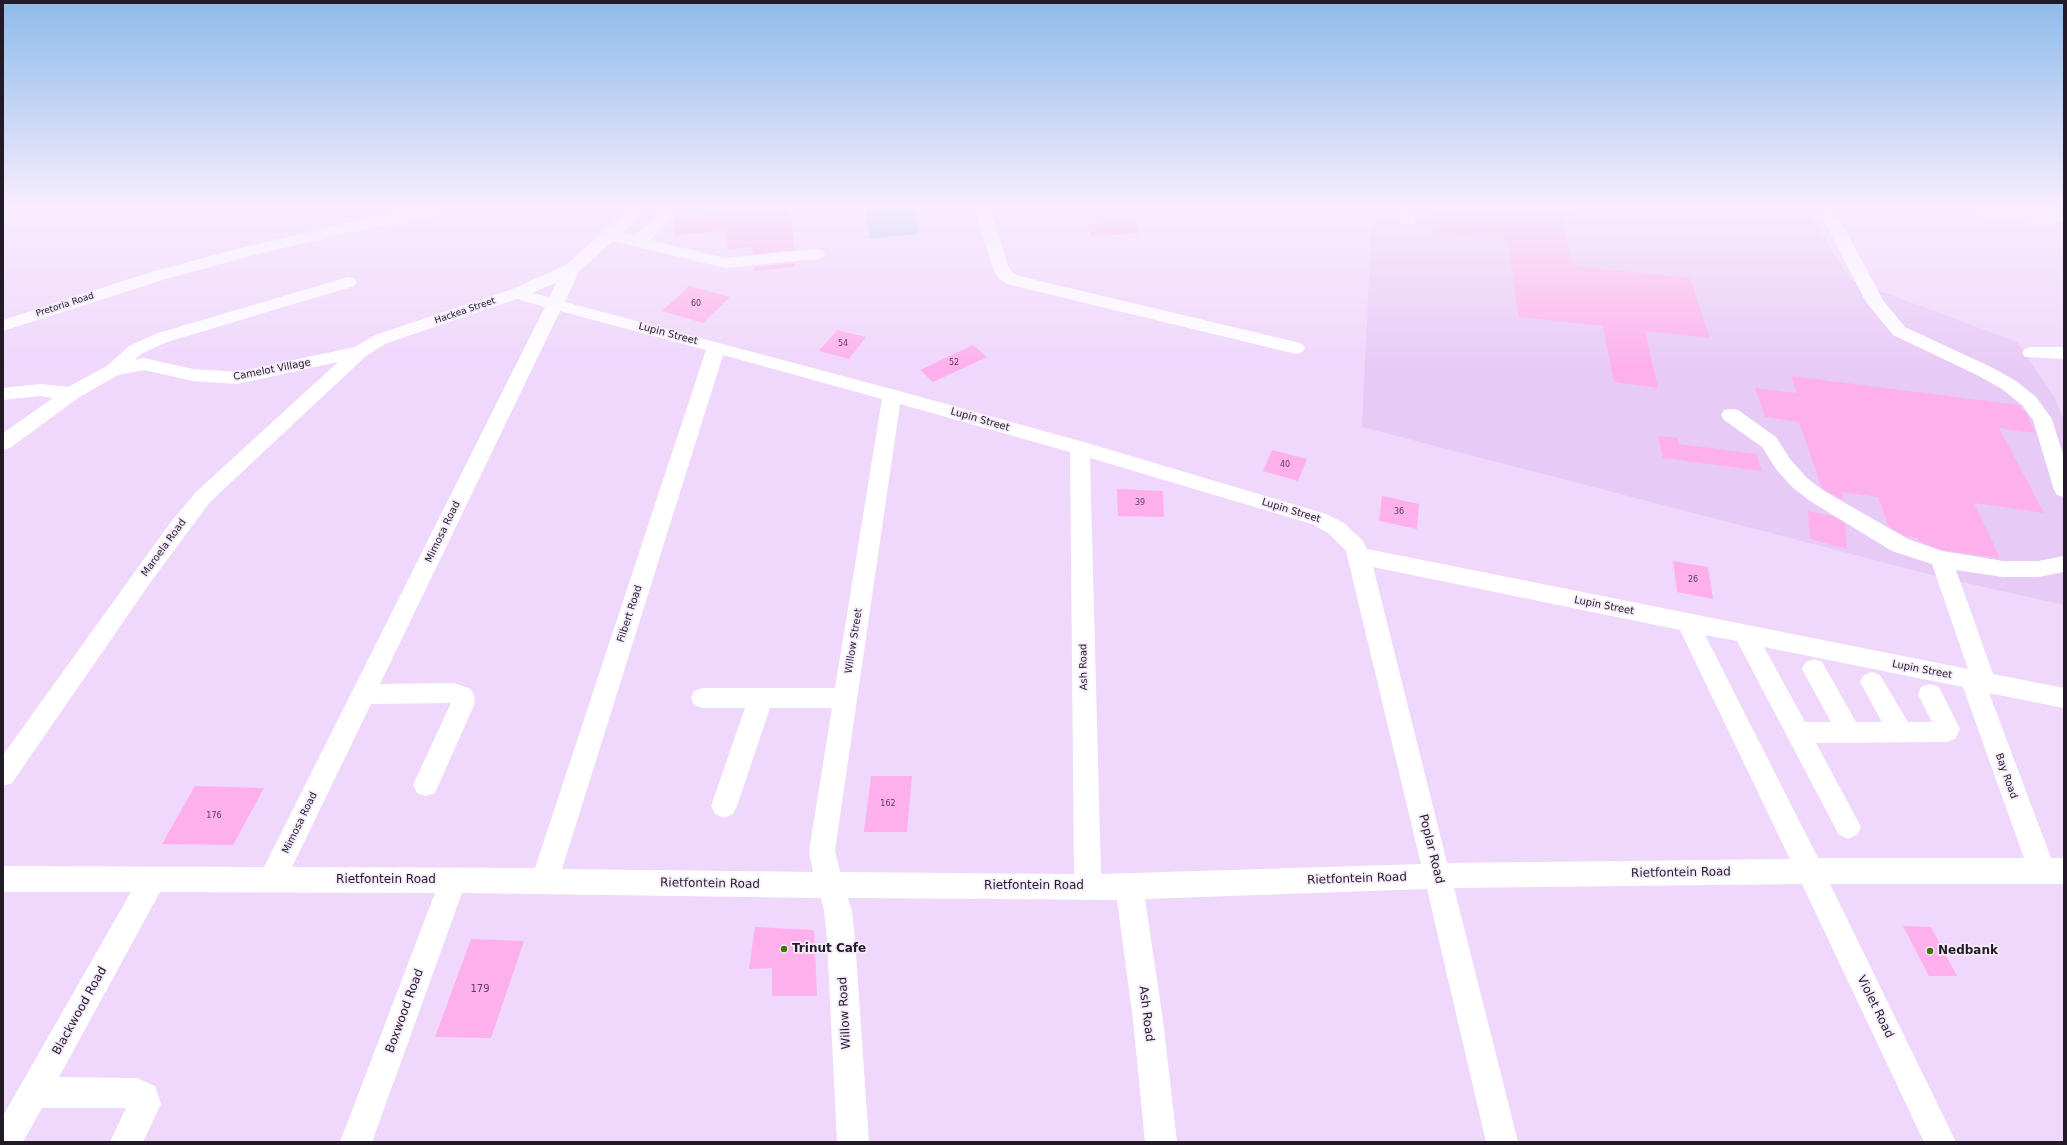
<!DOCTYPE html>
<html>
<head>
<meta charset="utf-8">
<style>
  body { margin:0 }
  #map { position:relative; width:2067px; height:1145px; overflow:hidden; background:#f0d7fc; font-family:"DejaVu Sans",sans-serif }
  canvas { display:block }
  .frame { position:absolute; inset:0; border:4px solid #231a27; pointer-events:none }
</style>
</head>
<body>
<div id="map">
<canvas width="2067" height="1145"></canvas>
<div class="frame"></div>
</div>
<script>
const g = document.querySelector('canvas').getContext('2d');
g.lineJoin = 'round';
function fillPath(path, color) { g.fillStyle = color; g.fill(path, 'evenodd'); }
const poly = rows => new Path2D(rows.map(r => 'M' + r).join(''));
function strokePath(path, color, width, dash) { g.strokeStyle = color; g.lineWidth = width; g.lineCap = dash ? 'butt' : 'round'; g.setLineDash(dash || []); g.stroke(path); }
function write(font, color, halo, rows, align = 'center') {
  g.font = font + ' "DejaVu Sans",sans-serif'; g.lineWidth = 3.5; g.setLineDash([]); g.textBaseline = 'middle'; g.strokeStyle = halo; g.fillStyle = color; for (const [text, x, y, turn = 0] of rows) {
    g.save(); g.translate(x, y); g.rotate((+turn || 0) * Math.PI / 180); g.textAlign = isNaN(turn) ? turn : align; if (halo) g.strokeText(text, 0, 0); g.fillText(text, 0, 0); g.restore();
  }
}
fillPath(poly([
  [1382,207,1531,207,1577,212,1576,207,1804,207,1851,280,2017,342,2055,398,2064,421,2064,605,1940,577,1362,427,1371,233]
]), '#e8caf6');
fillPath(poly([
  [865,207,914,207,919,234,870,239]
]), '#a4c5f0');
fillPath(poly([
  [725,207,790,207,794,250,753,254,752,247,728,249,726,230,675,236,674,219,677,216,725,211],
  [1432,207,1518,207,1560,211,1573,266,1690,278,1710,338,1645,331,1658,388,1614,382,1603,326,1519,317,1507,240,1434,233],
  [1135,219,1140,234,1091,236,1087,222],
  [795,263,795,267,754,271,754,267],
  [689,286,730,297,703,323,662,311],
  [837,330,866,337,849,359,819,351],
  [973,345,987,357,933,382,920,370],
  [1791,376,2019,405,2027,415,2035,433,1999,428,2044,513,1974,503,2000,558,1942,550,1919,541,1917,538,1905,536,1889,527,1878,497,1842,492,1843,500,1822,488,1799,422,1765,417,1755,388,1797,393],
  [1658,436,1678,438,1679,444,1756,454,1762,471,1663,458],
  [1272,450,1307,459,1298,481,1263,471],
  [1117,489,1163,491,1164,517,1118,516],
  [1382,496,1419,504,1417,529,1379,521],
  [1808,511,1832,516,1845,524,1847,549,1810,539],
  [1673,561,1708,567,1713,599,1677,592],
  [871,776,912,776,907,832,864,832],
  [195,786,264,788,233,845,162,844],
  [1903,926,1931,927,1957,976,1929,976],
  [755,927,814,930,817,996,772,996,772,968,749,969],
  [471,939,524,941,491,1038,435,1037]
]), '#feb0ec');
fillPath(poly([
  [631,207,649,207,622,233,635,236,666,207,684,207,650,240,725,258,817,249,823,250,825,254,823,258,817,259,725,268,613,241,579,271,565,302,899,391,1087,443,1326,514,1344,523,1362,540,1367,549,1968,669,1932,564,1892,551,1810,501,1793,488,1776,469,1762,447,1724,420,1721,415,1724,410,1731,409,1738,410,1776,437,1790,459,1807,478,1824,491,1908,539,1942,551,2003,561,2038,561,2064,556,2064,572,2038,577,2003,577,1956,570,1993,674,2064,688,2064,708,1989,693,2051,858,2064,858,2064,884,1830,884,1956,1142,1924,1142,1802,884,1454,888,1518,1142,1486,1142,1427,889,1145,899,1163,1020,1177,1142,1145,1142,1133,1020,1117,900,848,898,852,911,855,940,869,1142,837,1142,827,940,824,911,821,898,462,893,372,1142,340,1142,435,893,160,892,59,1077,137,1078,155,1086,161,1104,143,1142,110,1142,126,1108,42,1108,23,1142,3,1142,3,1116,131,892,3,892,3,866,264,867,545,307,517,299,387,343,366,356,210,502,150,583,12,783,3,786,3,755,170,523,196,492,338,362,237,384,193,381,144,370,118,375,78,398,10,448,3,450,3,433,53,398,40,396,3,400,3,388,40,384,68,387,107,366,129,346,155,334,348,277,354,278,357,282,354,286,167,342,141,354,135,360,144,358,193,369,237,372,355,347,375,335,510,290,566,265,631,207],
  [557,282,549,297,532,293,557,282],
  [560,311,706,350,535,868,292,867,371,704,451,703,413,785,417,793,426,796,435,793,475,703,474,696,471,689,454,683,380,684,560,311],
  [723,355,882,399,835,688,703,688,694,691,691,698,694,705,703,708,745,708,711,806,715,814,724,818,733,814,737,806,770,708,832,708,809,851,813,872,562,869,723,355],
  [900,404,1070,452,1074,874,840,872,835,851,900,404],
  [1090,458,1312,524,1328,533,1346,551,1421,864,1101,874,1090,458],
  [1373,567,1680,630,1790,859,1447,863,1373,567],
  [1705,635,1737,641,1839,835,1848,839,1857,835,1861,827,1816,743,1946,742,1955,739,1960,729,1939,687,1930,684,1921,687,1918,694,1932,722,1908,722,1880,675,1872,672,1864,675,1860,682,1882,722,1856,722,1822,662,1814,659,1806,662,1802,669,1831,722,1805,722,1764,647,1963,687,2024,858,1818,858,1705,635],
  [974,207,990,207,1008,266,1012,272,1019,276,1296,342,1302,344,1305,348,1302,352,1296,354,1007,284,999,279,992,266,974,207],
  [1241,207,1295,207,1293,210,1287,212,1249,212,1243,210,1241,207],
  [1398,207,1414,207,1416,221,1414,224,1402,224,1400,221,1398,207],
  [1817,207,1833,207,1883,300,1905,327,1991,367,2016,381,2036,397,2052,419,2064,458,2064,497,2057,495,2054,490,2033,420,2022,405,2002,389,1977,375,1893,335,1866,302,1817,207],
  [1950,207,1987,207,2064,213,2064,223,1998,219,1958,212,1952,210,1950,207],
  [2031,347,2064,347,2064,359,2025,357,2022,353,2025,349,2031,347]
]), '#fff');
fillPath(poly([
  [428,207,462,207,460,210,454,212,352,232,253,255,166,279,3,331,3,320,154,271,249,246,352,222,428,207]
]), '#fff');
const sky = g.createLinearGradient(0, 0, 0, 368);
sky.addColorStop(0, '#8dbbeb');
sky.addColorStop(0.56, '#f8edfe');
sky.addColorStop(1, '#f8edfe00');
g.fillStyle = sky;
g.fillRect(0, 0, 2067, 368);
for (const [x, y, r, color] of [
  [784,949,4,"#3d7609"],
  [1930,951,4,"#3d7609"]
]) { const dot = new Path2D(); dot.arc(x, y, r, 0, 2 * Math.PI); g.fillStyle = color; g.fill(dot); strokePath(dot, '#f5ebfa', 1.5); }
write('8px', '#5a4058', null, [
  ["60",696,304],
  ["54",843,344],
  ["52",954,363],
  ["40",1285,465],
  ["39",1140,503],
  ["36",1399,512],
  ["26",1693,580],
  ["162",888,804],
  ["176",214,816]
]);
write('9px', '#231a27', '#f5ebfa', [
  ["Pretoria Road",65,305,-18],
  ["Hackea Street",465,311,-19]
]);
write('10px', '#231a27', '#f5ebfa', [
  ["Lupin Street",668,334,15],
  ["Camelot Village",272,370,-11],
  ["Lupin Street",980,420,16],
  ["Lupin Street",1291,511,17],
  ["Mimosa Road",443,532,-64],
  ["Maroela Road",164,548,-54],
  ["Lupin Street",1604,606,11],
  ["Filbert Road",630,614,-72],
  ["Willow Street",854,641,-81],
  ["Ash Road",1084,667,-91],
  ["Lupin Street",1922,670,11],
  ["Bay Road",2006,776,71],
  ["Mimosa Road",300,823,-64]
]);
write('10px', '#5a4058', null, [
  ["179",480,989]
]);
write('12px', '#231a27', '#f5ebfa', [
  ["Poplar Road",1431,849,76],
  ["Rietfontein Road",1681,873,-1],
  ["Rietfontein Road",1357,879,-2],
  ["Rietfontein Road",386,880],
  ["Rietfontein Road",710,884,1],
  ["Rietfontein Road",1034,886],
  ["Violet Road",1875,1007,64],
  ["Blackwood Road",80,1011,-61],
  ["Boxwood Road",405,1011,-70],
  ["Willow Road",845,1013,-93],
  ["Ash Road",1146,1014,83]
]);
write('bold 12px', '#231a27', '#f5ebfa', [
  ["Trinut Cafe",792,949],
  ["Nedbank",1938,951]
], 'left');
</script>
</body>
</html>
